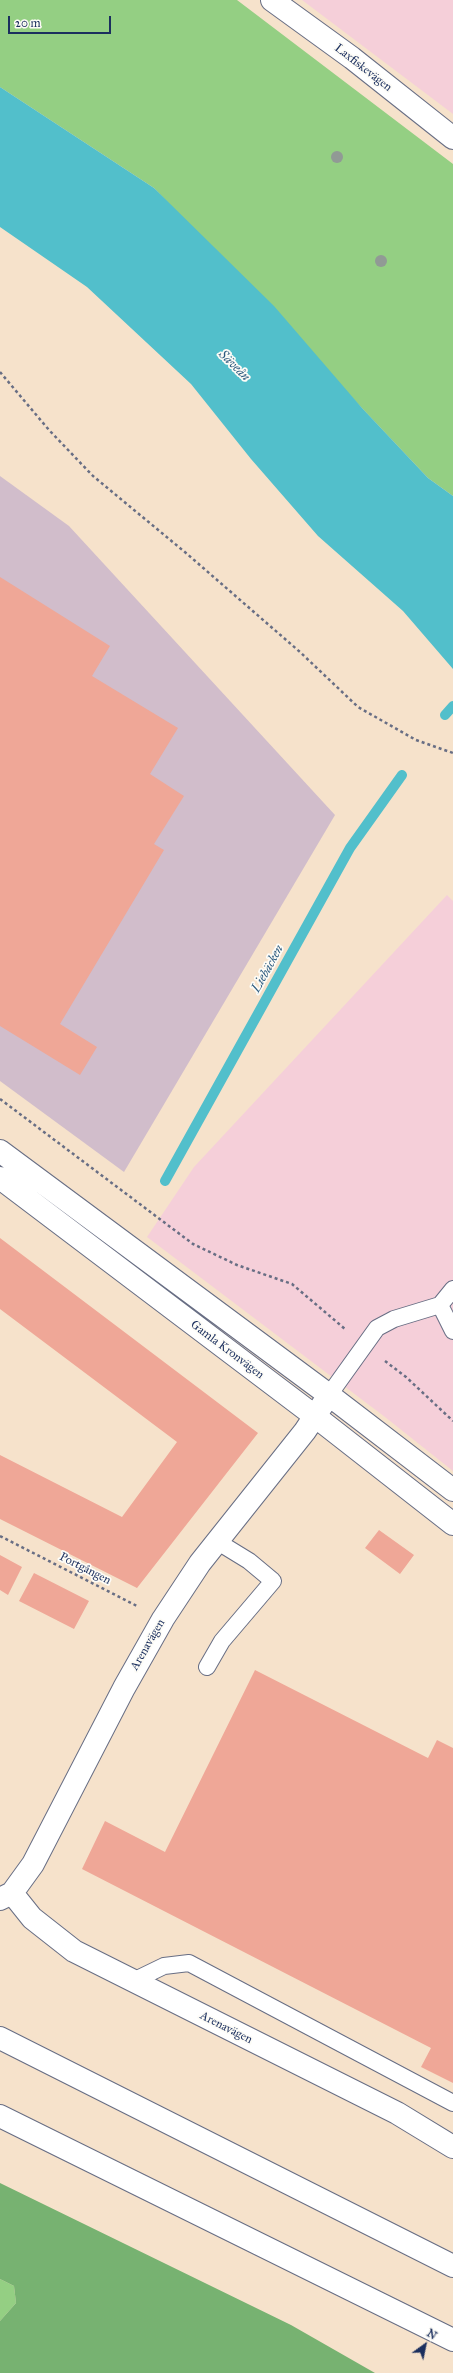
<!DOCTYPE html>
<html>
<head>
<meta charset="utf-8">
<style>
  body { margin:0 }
  #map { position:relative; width:453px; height:2373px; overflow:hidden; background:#f6e2cb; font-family:"IM FELL Great Primer",serif }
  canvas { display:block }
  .north { position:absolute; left:405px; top:2325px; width:40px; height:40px; -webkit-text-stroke:3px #fdfcf7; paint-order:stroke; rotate:33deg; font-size:11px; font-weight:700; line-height:16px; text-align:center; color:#1b2f5e }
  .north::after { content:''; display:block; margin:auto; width:14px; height:18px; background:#1b2f5e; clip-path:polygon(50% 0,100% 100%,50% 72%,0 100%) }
  .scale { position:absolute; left:8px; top:16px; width:103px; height:18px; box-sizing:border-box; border:2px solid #1b2f5e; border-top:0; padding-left:5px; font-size:12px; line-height:14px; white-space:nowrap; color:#1b2f5e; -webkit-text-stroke:3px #fdfcf7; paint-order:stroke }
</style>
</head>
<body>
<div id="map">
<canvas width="453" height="2373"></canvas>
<div class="north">N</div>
<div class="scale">20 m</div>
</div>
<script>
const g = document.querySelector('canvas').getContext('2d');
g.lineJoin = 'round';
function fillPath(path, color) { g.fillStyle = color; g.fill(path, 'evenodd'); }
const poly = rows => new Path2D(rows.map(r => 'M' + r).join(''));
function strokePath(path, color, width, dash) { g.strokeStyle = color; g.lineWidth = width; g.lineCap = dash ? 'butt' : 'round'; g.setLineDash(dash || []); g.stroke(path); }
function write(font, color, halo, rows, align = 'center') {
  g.font = font + ' "IM FELL Great Primer",serif'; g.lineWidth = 3.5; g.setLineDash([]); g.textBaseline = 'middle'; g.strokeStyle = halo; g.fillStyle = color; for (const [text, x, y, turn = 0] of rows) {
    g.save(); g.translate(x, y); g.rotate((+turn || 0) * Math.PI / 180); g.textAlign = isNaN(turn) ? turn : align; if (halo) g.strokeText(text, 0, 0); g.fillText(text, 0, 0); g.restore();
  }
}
fillPath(poly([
  [302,0,453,0,453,114],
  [447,895,453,901,453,1471,385,1417,147,1237,194,1167]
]), '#f5cfd9');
fillPath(poly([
  [0,476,69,526,335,815,124,1172,0,1081]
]), '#d1bdcb');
fillPath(poly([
  [0,0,237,0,453,164,453,496,428,478,154,188,0,87],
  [0,2279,14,2286,16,2303,0,2321]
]), '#94cf83');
fillPath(poly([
  [0,2183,291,2325,375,2373,0,2373,0,2321,16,2303,14,2286,0,2279]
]), '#77b271');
fillPath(poly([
  [0,87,154,188,274,306,362,408,428,478,453,496,453,669,403,611,318,536,251,459,191,384,87,287,0,227]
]), '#52bfcb');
strokePath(poly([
  [445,715,453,706],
  [165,1181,350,848,402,775]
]), '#52bfcb', 10);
fillPath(poly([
  [0,577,110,646,92,676,178,728,150,774,184,796,154,844,164,850,60,1024,97,1047,80,1075,0,1026],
  [0,1238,258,1433,137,1588,0,1519,0,1455,122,1517,177,1442,0,1309],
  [379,1530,414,1555,400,1574,365,1548],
  [0,1555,22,1567,8,1595,0,1590],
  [34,1573,89,1601,74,1629,19,1601],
  [255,1670,428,1758,437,1740,453,1748,453,2083,421,2067,431,2048,82,1869,105,1821,165,1852]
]), '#efa797');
const lane = poly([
  [440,1305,453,1331],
  [329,1395,377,1328,394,1319,440,1305,453,1289],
  [207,1667,222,1641,273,1581,249,1561,218,1542],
  [133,1981,164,1966,189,1963,453,2103]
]);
const street = poly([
  [272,0,352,58,453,138],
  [0,1151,329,1395,453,1490],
  [0,1178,316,1417,453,1524],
  [12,1893,32,1918,74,1951,397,2113,453,2147],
  [0,1899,12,1893,33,1864,124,1688,163,1619,200,1563,305,1431,329,1395]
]);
const highway = poly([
  [0,2038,453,2266],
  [0,2116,453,2340]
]);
strokePath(lane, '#686e84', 18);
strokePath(street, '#686e84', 24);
strokePath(highway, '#686e84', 24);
strokePath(poly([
  [0,372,49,430,93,476,186,553,300,652,358,707,416,740,453,753],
  [0,1099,193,1244,237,1265,292,1284,345,1329],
  [385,1361,406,1377,453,1421],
  [0,1536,137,1606]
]), '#686e84', 2.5, [3, 3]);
strokePath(lane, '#fff', 16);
strokePath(street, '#fff', 22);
strokePath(highway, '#fff', 22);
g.fillStyle = '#919a95';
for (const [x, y] of [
  [337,157],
  [381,261]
]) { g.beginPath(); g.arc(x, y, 6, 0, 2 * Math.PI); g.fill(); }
write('12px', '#1b2f5e', '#fdfcf7', [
  ["Laxfiskevägen",363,68,38],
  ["Gamla Kronvägen",227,1350,37],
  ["Portgången",85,1569,27],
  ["Arenavägen",148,1645,-60],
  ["Arenavägen",226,2028,27]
]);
write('italic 13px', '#2c5a7f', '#fdfcf7', [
  ["Säveån",234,366,45],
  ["Liebäcken",268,969,-61]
]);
</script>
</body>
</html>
